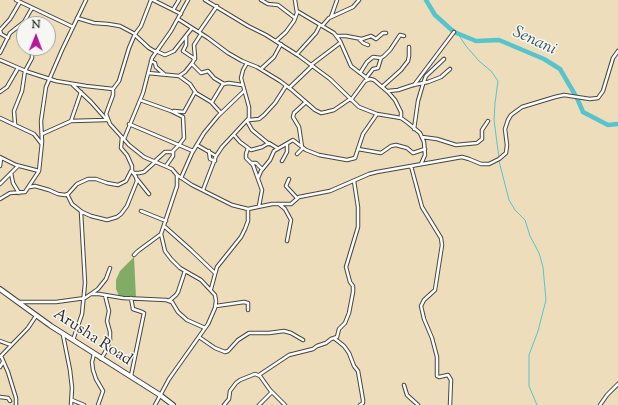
<!DOCTYPE html>
<html>
<head>
<meta charset="utf-8">
<style>
  body { margin:0 }
  #map { position:relative; width:618px; height:405px; overflow:hidden; background:#edddbb; font-family:"Sorts Mill Goudy",serif }
  canvas { display:block }
  .north { position:absolute; left:16px; top:16px; width:40px; height:40px; box-sizing:border-box; background:#f6f6f2; border:1px solid #a5a5a2; border-radius:50%; rotate:1deg; font-size:11px; font-weight:700; line-height:16px; text-align:center; color:#2b2b2b }
  .north::after { content:''; display:block; margin:auto; width:14px; height:18px; background:#b5179e; clip-path:polygon(50% 0,100% 100%,50% 72%,0 100%) }
</style>
</head>
<body>
<div id="map">
<canvas width="618" height="405"></canvas>
<div class="north">N</div>
</div>
<script>
const g = document.querySelector('canvas').getContext('2d');
g.lineJoin = 'round';
function fillPath(path, color) { g.fillStyle = color; g.fill(path, 'evenodd'); }
const poly = rows => new Path2D(rows.map(r => 'M' + r).join(''));
function strokePath(path, color, width, dash) { g.strokeStyle = color; g.lineWidth = width; g.lineCap = dash ? 'butt' : 'round'; g.setLineDash(dash || []); g.stroke(path); }
function write(font, color, halo, rows, align = 'center') {
  g.font = font + ' "Sorts Mill Goudy",serif'; g.lineWidth = 3; g.setLineDash([]); g.textBaseline = 'middle'; g.strokeStyle = halo; g.fillStyle = color; for (const [text, x, y, turn = 0] of rows) {
    g.save(); g.translate(x, y); g.rotate((+turn || 0) * Math.PI / 180); g.textAlign = isNaN(turn) ? turn : align; if (halo) g.strokeText(text, 0, 0); g.fillText(text, 0, 0); g.restore();
  }
}
fillPath(poly([
  [134,257,136,298,119,296,116,289,116,280,120,271]
]), '#80ac65');
strokePath(poly([
  [458,34,466,46,479,61,491,71,498,81,495,103,494,120,499,158],
  [499,161,509,200,515,210,525,220,530,236,539,253,543,267,546,300,538,331,529,355,529,386,537,405]
]), '#56c4cc', 1);
strokePath(poly([
  [426,0,435,15,454,32,476,41,499,40,544,59,560,69,577,98,583,112,608,125,618,124]
]), '#56c4cc', 4.5);
const minor = poly([
  [16,0,73,27],
  [153,0,181,14],
  [205,0,248,26,266,35,299,56,330,79,359,107,377,114,401,118,408,123,420,133,424,142,425,155,421,164],
  [261,0,268,4,278,5,295,18],
  [173,10,179,0],
  [297,11,334,33,340,41,351,66,368,79],
  [331,17,337,0],
  [77,18,94,23,108,24,120,26,135,34],
  [178,19,208,38,228,53,242,61,257,67,280,81,292,90,315,110,321,113,326,112,334,110,350,99],
  [322,26,329,18,353,7,359,0],
  [199,32,217,6],
  [135,35,149,48,156,52],
  [186,36,186,45,183,51,195,59],
  [337,36,346,36,362,39,371,36,376,39,383,33,386,33],
  [8,38,1,34,0,30,10,19,20,2],
  [359,39,363,43,368,45],
  [276,41,286,32,294,21,297,13,295,0],
  [156,51,165,55,174,51,192,28],
  [0,53,10,33,24,22,32,8],
  [297,54,316,33,320,25],
  [0,60,28,72,56,81,86,86,113,89,113,95,106,114,110,124,129,145,144,157,172,169,177,175,177,186,161,234,165,251,171,259,180,268,201,280,215,295,216,301,215,308,208,324,169,379,155,405],
  [151,61,155,63,156,67,164,74],
  [192,64,201,73,208,71,214,78,224,84],
  [311,65,340,43],
  [261,69,274,57,281,44],
  [148,73,179,76,190,84,196,93,211,102,221,113],
  [360,73,367,62,373,57,381,58,384,56,390,50,400,35,404,36],
  [179,76,185,72,193,62,195,57,194,45,201,34],
  [366,78,373,69,378,68,381,58],
  [423,84,426,76,444,59],
  [73,85,91,102,107,120],
  [414,85,454,32],
  [382,87,401,70,408,61,409,56,409,47],
  [289,88,312,66],
  [113,89,119,81,129,48,135,34,141,26,151,0],
  [388,91,398,90,413,85,428,82,441,77,450,69],
  [0,92,7,87,18,68],
  [140,100,171,111,183,117,184,138,179,145],
  [351,100,365,81,370,79,374,80,388,92,395,100,401,112,401,118],
  [212,102,223,84,229,83,242,85],
  [174,111,184,112,195,92],
  [0,118,34,134,41,143],
  [249,120,259,119,264,115,275,103,286,86],
  [71,121,81,92],
  [247,121,252,130,269,144],
  [15,124,14,111,22,91,25,71,32,58,32,48],
  [129,124,193,151],
  [414,129,418,101,423,84],
  [42,134,71,121,106,120],
  [234,135,240,142,251,150,262,147,269,143,277,148],
  [422,137,437,139,456,145,477,143,482,139,482,130,488,121],
  [124,139,143,93,152,58,171,31,188,0],
  [197,145,216,156],
  [302,147,299,127,293,117,294,113,306,102],
  [248,148,246,154,246,158,253,165,262,190,259,206],
  [358,149,381,153,391,146,396,145,407,148,413,153,425,149],
  [209,151,210,159,215,161],
  [297,154,303,148],
  [0,157,16,165,39,171],
  [282,161,287,152,287,144],
  [154,162,165,152,172,152,179,145],
  [251,163,256,163,262,169],
  [0,166,1,158],
  [166,166,173,156,173,152],
  [411,166,422,207,441,238,442,245,435,290,424,300,421,306,424,319,432,338,437,357,437,376,439,377,448,375,451,380,450,405],
  [11,173,13,183,19,193],
  [133,173,139,173,144,172,155,162],
  [177,175,192,185,232,205,248,209,272,204,291,204,299,197,330,191,369,174,377,172,462,157,469,159,481,164,489,164,499,159,506,153,507,145,505,129,508,120,511,115,522,107,555,97,564,95,590,99,598,98,603,91,613,58,618,51],
  [181,178,192,153,204,133,218,116,244,91],
  [258,178,261,171,270,160,274,151,293,140,306,150,319,155,347,160,355,158,363,134,377,114],
  [137,179,149,194],
  [289,179,286,186,297,198],
  [0,184,18,166],
  [30,187,35,186,49,190,58,194,65,195,68,194,77,184,88,179,96,179,107,183,118,185,126,181,131,171],
  [203,190,216,156,222,147,249,118,249,107,241,78,243,70,247,63],
  [67,194,72,204,82,212,91,216,107,220,117,217,121,214,127,206,137,181,136,177,132,171,132,166,127,155,121,148,122,137],
  [0,199,10,193,25,192,39,171,42,142,41,121,46,87,62,50,86,0],
  [279,204,285,209,291,220,287,241],
  [141,211,166,221],
  [164,226,191,250,215,273],
  [134,255,138,251,161,234],
  [211,289,217,267,241,237,245,229,248,221,248,209],
  [91,294,99,294,123,298,166,300,172,302,178,312,187,320,205,328],
  [131,298,133,309,142,312,144,313,131,376],
  [169,301,176,295,178,292,185,271],
  [19,302,56,302,85,298,98,289,106,279,110,268],
  [216,306,244,302,248,303,248,310],
  [63,335,70,370,72,388,71,405],
  [199,337,215,348,225,352,228,351,238,340,249,333,269,333,284,331,291,333,303,340],
  [334,338,337,337,339,329,345,323,349,313,353,292,353,286,350,282,346,267,358,227,358,207,354,181],
  [73,340,82,314,85,283,81,212],
  [0,341,11,345],
  [94,354,92,362,93,370,96,379,103,391,98,405],
  [1,356,8,372,16,398,16,405],
  [0,357,28,328,36,316],
  [101,359,107,349,110,340,110,332,107,321,109,311,105,295],
  [0,367,3,362],
  [259,375,289,355,313,349,317,346,326,343,331,339,334,338,344,346,349,353,354,366,358,371,363,400,363,403,360,405],
  [404,385,407,395,418,405],
  [0,397,8,398,10,401],
  [72,400,84,405],
  [224,405,229,399,230,391,236,383,240,380,255,374,260,376,270,390,285,405],
  [259,405,272,392],
  [600,405,607,395,618,384]
]);
const secondary = poly([
  [0,289,51,326,160,395,173,405]
]);
strokePath(minor, '#484641', 4.5);
strokePath(secondary, '#484641', 6);
strokePath(minor, '#fff', 2.5);
strokePath(secondary, '#fff', 4);
write('16px', '#2b2b2b', '#f6f6f2', [
  ["Arusha Road",92,338,33]
]);
write('italic 17px', '#38595b', '#f6f6f2', [
  ["Senani",534,42,25]
]);
</script>
</body>
</html>
